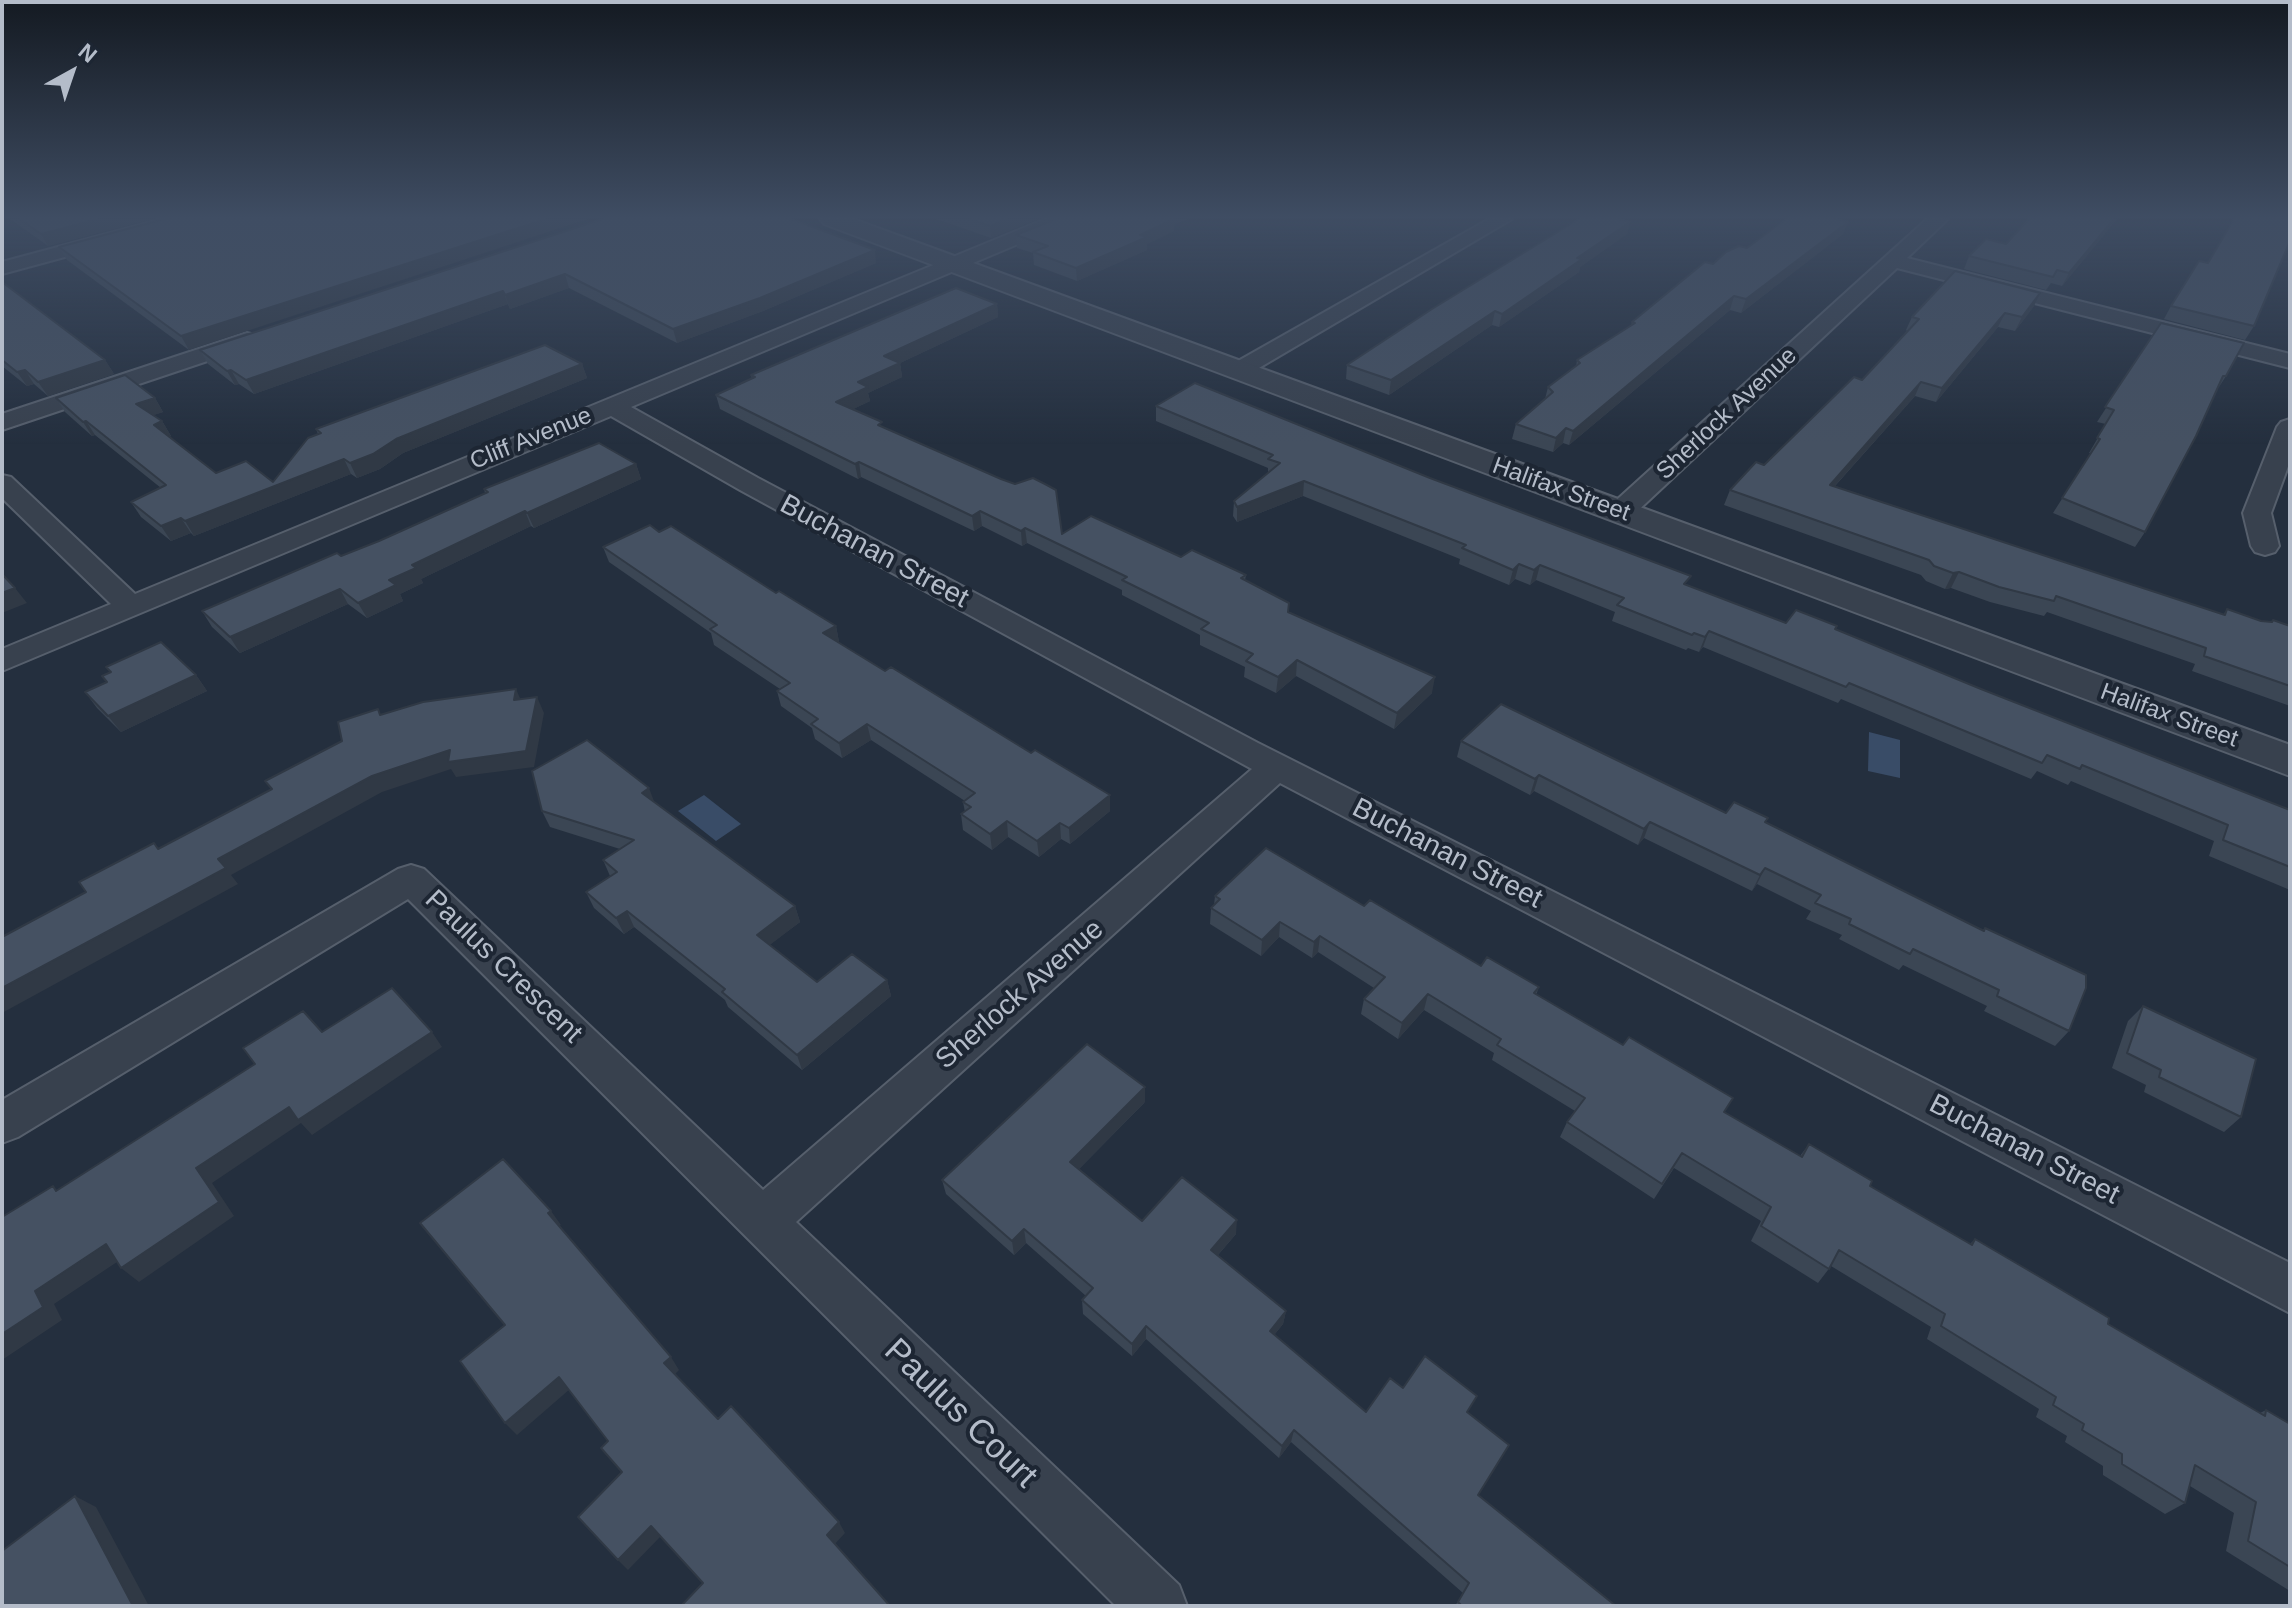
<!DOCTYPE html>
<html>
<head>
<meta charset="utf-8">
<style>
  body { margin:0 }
  #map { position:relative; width:2292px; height:1608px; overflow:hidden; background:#242f3e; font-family:Helvetica,sans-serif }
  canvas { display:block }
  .frame { position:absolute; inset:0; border:4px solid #b4bcc9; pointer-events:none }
  .north { position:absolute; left:32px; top:32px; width:80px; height:80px; -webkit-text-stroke:6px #1d2633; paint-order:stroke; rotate:40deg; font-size:22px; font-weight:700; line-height:32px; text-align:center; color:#b4bcc9 }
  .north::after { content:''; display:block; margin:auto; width:28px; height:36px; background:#b4bcc9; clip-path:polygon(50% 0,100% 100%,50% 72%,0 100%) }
</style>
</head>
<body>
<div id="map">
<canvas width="2292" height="1608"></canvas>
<div class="frame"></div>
<div class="north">N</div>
</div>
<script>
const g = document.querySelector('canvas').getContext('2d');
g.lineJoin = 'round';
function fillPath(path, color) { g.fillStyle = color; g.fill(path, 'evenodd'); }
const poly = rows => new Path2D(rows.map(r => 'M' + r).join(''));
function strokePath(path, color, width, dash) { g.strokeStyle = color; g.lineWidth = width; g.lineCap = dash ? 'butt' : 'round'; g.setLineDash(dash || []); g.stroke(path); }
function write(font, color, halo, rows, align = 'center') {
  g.font = font + ' Helvetica,sans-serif'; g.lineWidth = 8; g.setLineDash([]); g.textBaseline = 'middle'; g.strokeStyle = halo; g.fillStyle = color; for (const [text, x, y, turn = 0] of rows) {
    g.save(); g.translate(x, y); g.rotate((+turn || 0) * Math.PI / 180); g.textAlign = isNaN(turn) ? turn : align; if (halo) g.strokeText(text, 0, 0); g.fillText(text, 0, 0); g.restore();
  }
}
fillPath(poly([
  [1869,732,1900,740,1900,778,1868,771],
  [704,795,741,824,716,841,678,811]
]), '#394c67');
const minor = poly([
  [162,219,193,219,190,223,2,274,2,262,162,219],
  [1045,219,1071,219,1068,223,631,407,758,478,1258,743,2290,1263,2290,1313,1280,783,796,1222,1179,1585,1187,1606,1116,1606,408,899,18,1137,2,1143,2,1100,398,869,411,865,424,869,763,1190,1252,769,740,490,611,416,2,671,2,649,111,604,2,498,2,475,11,477,135,594,1045,219],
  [1489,219,1512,219,1247,375,1231,375,1227,370,1231,365,1489,219],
  [1927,219,1948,219,1907,258,2290,354,2290,368,1897,268,1630,518,1620,520,1610,518,1606,512,1610,506,1927,219],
  [247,333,255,335,258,340,255,345,2,430,2,414,247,333],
  [2290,419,2290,461,2271,513,2279,546,2275,552,2265,555,2255,552,2251,546,2243,513,2277,427,2281,422,2290,419]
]);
const tertiary = poly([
  [820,219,853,219,2290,745,2290,776,824,224,820,219]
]);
strokePath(minor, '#565f6c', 4);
strokePath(tertiary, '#565f6c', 4);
fillPath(minor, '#38414e');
fillPath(tertiary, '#38414e');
fillPath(poly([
  [10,219,152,219,48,246],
  [165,219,189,350,67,260,59,247],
  [603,219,876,263,763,311,677,343,569,288,510,309,508,304,254,394,239,384,235,385,208,364,200,350],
  [936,219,1038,219,991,238],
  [2117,219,2062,286,2051,283,2046,290,1964,269,1969,256,2006,244],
  [1630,222,1627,234,1580,267,1579,272,1499,327,1492,325,1389,395,1346,379,1347,365],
  [1848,222,1843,234,1741,313,1730,310,1569,445,1563,443,1553,452,1512,439,1516,424,1545,399,1548,387,1576,367,1577,360,1631,326,1632,322,1713,264,1747,248],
  [1174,225,1174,231,1147,244,1147,250,1077,281,1034,265,1033,253,1017,248,1016,235],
  [2,282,105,360,114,374,48,396,34,384,27,386,2,366],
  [2040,293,2034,306,2015,331,1998,327,1936,402,1915,396,1835,486,2223,615,2227,609,2261,621,2271,622,2273,620,2290,626,2290,706,2192,671,2195,664,2047,612,2044,616,1990,602,1951,588,1945,589,1926,581,1921,575,1724,505,1730,490,1764,465,1862,380,1907,331,1906,330,1912,317],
  [997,304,998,317,900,363,902,377,868,393,870,401,853,409,1062,534,1181,557,1246,575,1245,580,1288,612,1432,693,1394,729,1296,676,1276,693,1244,677,1245,667,1200,645,1200,635,1122,595,1122,590,1027,543,1022,546,982,526,974,531,861,477,858,479,720,409,716,395,752,379,751,375],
  [2171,306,2254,326,2245,340,2164,319],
  [2161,323,2226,376,2217,390,2145,532,2135,547,2053,513,2091,453,2089,453,2106,424,2097,422],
  [582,364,587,378,403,453,380,469,357,478,351,474,194,536,191,533,171,541,141,517,131,502,161,488,95,435,92,436,65,412,56,398,155,398,163,412,153,415,162,421,171,436,169,437,216,473,273,482,318,434,316,429],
  [1156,406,1688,585,1786,623,1836,629,1981,689,2290,810,2290,890,2209,856,2214,841,2071,781,2068,785,2037,771,2031,779,1841,699,1838,703,1703,647,1699,652,1688,648,1686,650,1612,621,1615,612,1536,580,1530,585,1515,579,1509,585,1459,564,1460,559,1303,496,1237,522,1233,516,1234,501,1268,473,1268,468,1156,421],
  [636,464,641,479,534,528,531,526,421,579,423,583,400,594,403,601,367,618,348,604,240,653,212,627,202,611,379,541,485,493,484,489],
  [659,532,776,593,836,626,839,642,838,642,1110,811,1070,844,1061,839,1039,857,1008,837,992,850,963,830,961,814,965,812,963,802,965,801,871,740,842,758,815,739,812,728,781,706,777,691,780,689,714,645,711,633,609,562,603,547],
  [106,667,196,675,207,691,121,732,97,708,85,692,107,682,102,676,110,672],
  [1461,741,1726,813,1766,822,2069,1031,2055,1046,1984,1011,1987,1006,1903,965,1899,970,1839,939,1842,935,1806,919,1811,911,1757,884,1752,891,1644,838,1638,845,1534,791,1530,795,1457,757],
  [655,802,795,906,800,922,769,945,817,982,887,980,891,996,802,1070,728,1007,725,1000,634,927,624,934,594,908,586,892,610,876,603,860,620,849,550,827,542,811],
  [1215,896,1364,906,1481,966,1539,987,1536,995,1724,1112,1800,1156,1809,1144,1870,1186,1970,1244,1975,1239,2108,1324,2260,1413,2266,1410,2290,1424,2290,1591,2226,1551,2234,1513,2190,1486,2185,1503,2165,1514,2103,1475,2103,1466,2065,1442,2067,1436,2036,1417,2039,1409,1927,1339,1931,1327,1831,1266,1818,1283,1751,1241,1761,1221,1674,1168,1654,1199,1560,1137,1567,1122,1575,1111,1492,1060,1494,1053,1424,1010,1398,1039,1361,1014,1364,999,1374,988,1318,952,1312,958,1279,937,1261,956,1210,924,1211,908,1214,905],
  [2143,1006,2241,1117,2224,1132,2144,1092,2146,1085,2112,1068,2128,1021],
  [1145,1102,1079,1169,1142,1221,1236,1234,1218,1255,1286,1311,1283,1324,1274,1335,1366,1412,1403,1388,1468,1412,1478,1495,1616,1606,1455,1606,1463,1593,1291,1442,1279,1458,1146,1339,1132,1356,1083,1314,1082,1300,1086,1296,1026,1243,1014,1255,946,1194,942,1180]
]), '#3b4654');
fillPath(poly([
  [98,219,152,219,48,246,41,234],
  [546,219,588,219,189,350,181,336],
  [1007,219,1038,219,991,238,990,226],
  [1166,219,1188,219,1174,225,1174,231,1147,244,1147,250,1077,281,1076,268,1140,235],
  [2114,219,2117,219,2062,286,2069,273],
  [1630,222,1627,234,1580,267,1579,272,1499,327,1502,314,1577,258],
  [1848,222,1843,234,1741,313,1746,299],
  [875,250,876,263,763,311,677,343,673,329],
  [565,274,569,288,510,309,505,295],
  [503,291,508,304,254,394,246,380],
  [2040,293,2034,306,2015,331,2022,317],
  [1734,296,1730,310,1569,445,1573,431],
  [997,304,998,317,900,363,902,377,868,393,870,401,839,416,836,402,858,382,884,356],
  [1495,311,1492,325,1389,395,1391,380],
  [2005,313,1998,327,1936,402,1942,388],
  [105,360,114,374,48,396,38,382],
  [582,364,587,378,403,453,380,469,357,478,350,463,396,439],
  [25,370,34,384,27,386,17,372],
  [231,370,239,384,235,385,227,371],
  [1921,382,1915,396,1823,499,1830,485],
  [155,398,163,412,145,418,136,404],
  [86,421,95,435,92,436,83,422],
  [162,421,171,436,162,439,154,425],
  [1566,428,1563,443,1553,452,1556,438],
  [344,459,351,474,194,536,185,521],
  [859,462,861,477,858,479,855,464],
  [636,464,641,479,534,528,527,513],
  [1304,481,1303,496,1237,522,1237,507],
  [525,511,531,526,421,579,423,583,400,594,403,601,367,618,358,603,412,565],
  [980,511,982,526,974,531,972,516],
  [181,518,191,533,171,541,161,526],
  [1025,528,1027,543,1022,546,1021,531],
  [1519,564,1515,579,1509,585,1513,570],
  [1540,565,1536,580,1530,585,1534,570],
  [1959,572,1951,588,1945,589,1953,573],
  [15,588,27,603,2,613,2,593],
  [340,589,348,604,240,653,230,637],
  [836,626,839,642,827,649,823,633],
  [1709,631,1703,647,1699,652,1705,637],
  [1297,660,1296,676,1276,693,1278,677],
  [196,675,207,691,121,732,108,716],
  [1435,677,1432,693,1394,729,1397,713],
  [516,689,523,705,514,700],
  [537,697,544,713,534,767,456,777,451,769,382,792,231,875,238,884,2,1013,2,988,218,859,372,776],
  [867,724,871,740,842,758,839,743],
  [1539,775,1534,791,1530,795,1535,779],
  [649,788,655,804,642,793],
  [1110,795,1110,811,1070,844,1069,828],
  [1007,821,1008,837,992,850,990,834],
  [1650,822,1644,838,1638,845,1644,829],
  [1060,823,1061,839,1039,857,1037,841],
  [1765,868,1757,884,1752,891,1760,875],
  [795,906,800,922,762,951,757,935],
  [627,911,634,927,624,934,616,918],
  [1280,922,1279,937,1261,956,1262,940],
  [1320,936,1318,952,1312,958,1314,942],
  [887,980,891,996,802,1070,797,1055],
  [1428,994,1424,1010,1398,1039,1402,1023],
  [432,1032,442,1047,312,1135,301,1123,212,1183,234,1216,139,1282,121,1268,196,1168,289,1107],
  [1145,1087,1145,1102,1072,1176,1070,1162],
  [551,1211,561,1225,558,1227,548,1213],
  [1237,1220,1236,1234,1210,1264,1211,1250],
  [1024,1229,1026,1243,1014,1255,1012,1241],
  [106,1244,123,1258,54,1304,62,1320,2,1360,2,1334,35,1291],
  [1286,1311,1283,1324,1267,1344,1270,1331],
  [1146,1326,1146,1339,1132,1356,1132,1344],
  [671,1357,679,1370,673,1376,664,1363],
  [559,1377,570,1389,517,1435,505,1423],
  [1294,1430,1291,1442,1279,1458,1282,1446],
  [75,1496,96,1507,149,1606,133,1606],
  [839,1522,845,1533,833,1546,827,1535],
  [651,1526,661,1536,628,1570,618,1560]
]), '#303945');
const building = poly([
  [20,219,98,219,41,234,20,219],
  [165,219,546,219,181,336,59,247,165,219],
  [603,219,791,219,875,250,760,298,673,329,565,274,505,295,503,291,246,380,231,370,227,371,200,350,603,219],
  [970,219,1007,219,990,226,970,219],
  [1056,219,1174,219,1140,235,1147,237,1076,268,1033,252,1048,246,1016,235,1056,219],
  [1579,219,1619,219,1630,222,1577,258,1582,259,1502,314,1495,311,1391,380,1347,365,1432,309,1579,219],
  [1786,219,1836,219,1848,222,1746,299,1734,296,1573,431,1566,428,1556,438,1516,424,1553,392,1548,387,1580,363,1577,360,1635,323,1632,322,1705,262,1713,264,1726,252,1739,246,1747,248,1786,219],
  [2029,219,2114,219,2069,273,2057,270,2053,277,1969,256,1986,239,2006,244,2029,219],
  [2234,219,2290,219,2290,241,2254,326,2171,306,2199,261,2208,263,2234,219],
  [1955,271,2040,293,2022,317,2005,313,1942,388,1921,382,1830,485,2225,615,2227,609,2261,621,2272,622,2273,620,2290,626,2290,686,2204,656,2206,648,2056,596,2054,601,1999,587,1959,572,1953,573,1934,566,1929,560,1730,490,1756,462,1764,465,1854,377,1862,380,1919,319,1912,317,1955,271],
  [2,282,105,360,38,382,25,370,17,372,2,360,2,282],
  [956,288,997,304,884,356,900,363,858,382,868,387,836,402,882,422,878,425,1001,479,1015,484,1033,478,1045,484,1056,490,1062,534,1091,516,1181,557,1192,550,1246,575,1241,578,1289,603,1288,612,1435,677,1397,713,1297,660,1278,677,1246,661,1253,654,1201,629,1209,623,1122,580,1127,577,1025,528,1021,531,980,511,972,516,859,462,855,464,716,395,755,377,751,375,956,288],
  [2161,323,2244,343,2226,376,2223,376,2196,436,2145,532,2062,498,2100,439,2097,438,2114,410,2105,407,2161,323],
  [545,345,582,364,396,439,373,454,350,463,344,459,185,521,181,518,161,526,131,502,166,485,86,421,83,422,56,398,125,375,155,398,136,404,162,421,154,425,216,473,246,461,273,482,308,438,321,433,316,429,545,345],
  [1195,383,1430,478,1691,576,1684,584,1786,623,1796,610,1837,626,1835,629,1981,689,2290,810,2290,867,2223,840,2228,825,2082,765,2080,769,2047,755,2042,763,1849,683,1846,687,1709,631,1705,637,1694,633,1692,635,1617,605,1624,598,1540,565,1534,570,1519,564,1513,570,1462,548,1466,545,1304,481,1237,507,1234,501,1280,463,1268,459,1273,455,1156,406,1195,383],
  [599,443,636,464,527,513,525,511,412,565,416,568,389,580,396,585,358,603,340,589,230,637,202,611,337,553,341,556,379,541,488,492,484,489,599,443],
  [650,525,659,532,671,526,776,593,779,591,836,626,823,633,885,671,891,667,1031,753,1035,750,1110,795,1069,828,1060,823,1037,841,1007,821,990,834,961,814,971,807,963,802,975,793,867,724,839,743,811,724,818,719,777,691,790,683,710,629,717,625,603,547,650,525],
  [2,574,15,588,2,593,2,574],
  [161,642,196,675,108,716,85,692,107,682,102,676,111,672,106,667,161,642],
  [516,689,514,700,537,697,526,751,448,762,450,750,372,776,218,859,226,868,2,988,2,937,86,892,79,882,154,843,158,849,272,789,265,781,342,741,338,722,378,709,380,715,423,702,516,689],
  [1501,704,1726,813,1734,802,1768,818,1765,822,1984,931,1985,928,2086,975,2086,988,2069,1031,1997,996,1999,990,1913,949,1910,954,1849,924,1851,919,1815,903,1821,895,1765,868,1760,875,1650,822,1644,829,1539,775,1535,779,1461,741,1501,704],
  [587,740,649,788,642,793,795,906,757,935,817,982,852,954,887,980,797,1055,722,992,725,989,627,911,616,918,586,892,617,872,603,860,634,840,542,811,532,771,587,740],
  [1266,848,1364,906,1370,900,1481,966,1487,957,1539,987,1534,993,1623,1045,1629,1037,1733,1098,1724,1112,1802,1157,1809,1144,1872,1181,1870,1186,1972,1245,1975,1239,2045,1280,2109,1318,2108,1324,2265,1416,2266,1410,2290,1424,2290,1567,2248,1541,2256,1502,2195,1465,2185,1503,2122,1464,2122,1454,2082,1430,2084,1424,2053,1405,2056,1397,1941,1326,1945,1314,1839,1250,1829,1269,1761,1226,1771,1207,1682,1153,1662,1184,1567,1122,1585,1098,1497,1045,1501,1039,1428,994,1402,1023,1364,999,1385,977,1320,936,1314,942,1280,922,1262,940,1211,908,1220,899,1215,896,1266,848],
  [392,988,432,1032,298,1120,289,1107,196,1168,219,1202,121,1268,106,1244,35,1291,43,1307,2,1334,2,1217,53,1186,56,1191,255,1064,243,1048,303,1011,322,1032,392,988],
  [2143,1006,2256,1059,2241,1117,2159,1077,2161,1070,2127,1053,2143,1006],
  [1087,1044,1145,1087,1070,1162,1142,1221,1182,1177,1237,1220,1211,1250,1286,1311,1270,1331,1366,1412,1390,1378,1403,1388,1425,1356,1477,1396,1467,1412,1509,1445,1478,1495,1616,1606,1462,1606,1458,1602,1469,1583,1294,1430,1282,1446,1146,1326,1132,1344,1082,1300,1093,1288,1024,1229,1012,1241,942,1180,1087,1044],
  [503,1159,551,1211,548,1213,671,1357,664,1363,718,1419,731,1406,839,1522,827,1535,890,1606,681,1606,703,1583,651,1526,618,1560,578,1517,622,1472,601,1448,608,1441,559,1377,505,1423,460,1361,505,1325,420,1223,503,1159],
  [75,1496,133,1606,2,1606,2,1551,75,1496]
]);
fillPath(building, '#455162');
strokePath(building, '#303945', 2);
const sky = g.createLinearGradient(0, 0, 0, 444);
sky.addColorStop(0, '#141a22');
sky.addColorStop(0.49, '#3f4d63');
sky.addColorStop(1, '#3f4d6300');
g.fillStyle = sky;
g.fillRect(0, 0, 2292, 444);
write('24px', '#b4bcc9', '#1d2633', [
  ["Sherlock Avenue",1727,414,-43],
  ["Cliff Avenue",531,439,-22],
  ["Halifax Street",1561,490,20],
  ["Halifax Street",2169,716,20]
]);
write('28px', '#b4bcc9', '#1d2633', [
  ["Buchanan Street",874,552,28],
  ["Buchanan Street",1447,854,27],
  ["Paulus Crescent",503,967,44],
  ["Sherlock Avenue",1020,995,-41],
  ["Buchanan Street",2024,1150,27]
]);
write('34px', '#b4bcc9', '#1d2633', [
  ["Paulus Court",960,1414,44]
]);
</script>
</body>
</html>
